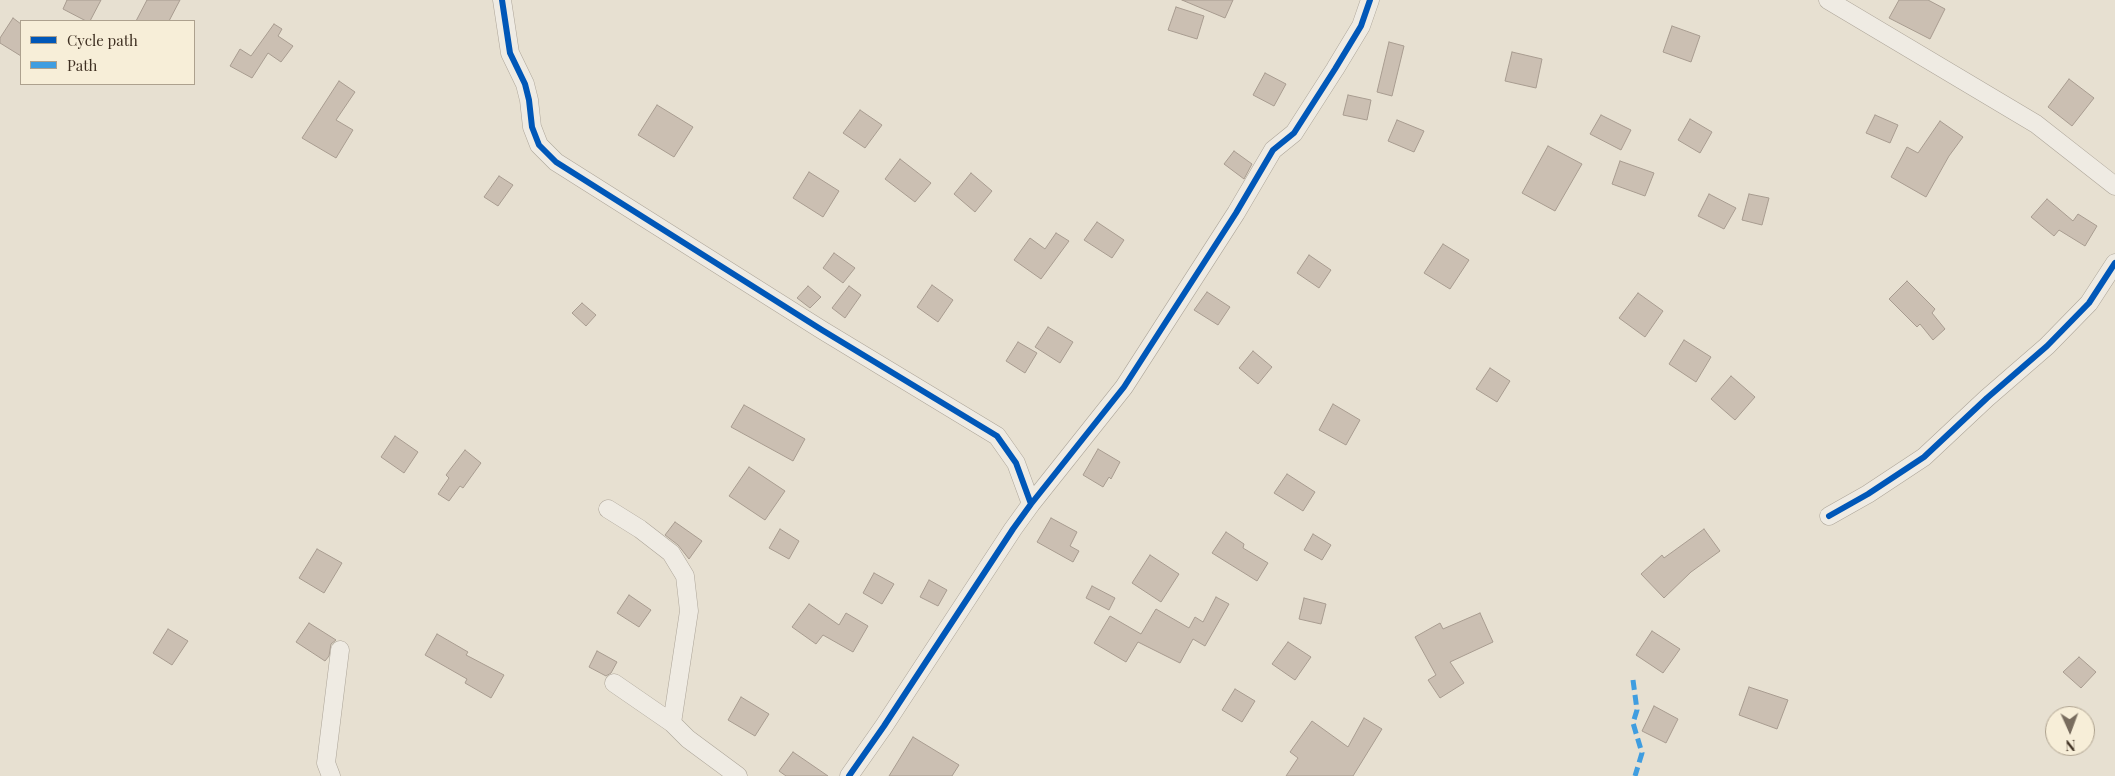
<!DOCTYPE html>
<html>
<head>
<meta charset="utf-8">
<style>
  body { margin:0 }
  #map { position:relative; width:2115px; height:776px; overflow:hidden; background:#e7e0d1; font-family:"Playfair Display",serif }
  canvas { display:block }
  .legend { position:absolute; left:20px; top:20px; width:175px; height:65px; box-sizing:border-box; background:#f7eed8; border:1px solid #ada18e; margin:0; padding:6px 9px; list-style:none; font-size:15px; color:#3d2e20 }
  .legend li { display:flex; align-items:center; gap:10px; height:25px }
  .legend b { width:25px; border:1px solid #ada18e }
  .north { position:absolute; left:2045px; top:706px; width:50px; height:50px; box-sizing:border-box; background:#f7eed8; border:1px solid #ada18e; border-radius:50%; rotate:178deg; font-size:14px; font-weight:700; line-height:20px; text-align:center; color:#3d2e20 }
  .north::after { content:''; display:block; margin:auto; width:18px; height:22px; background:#786c5e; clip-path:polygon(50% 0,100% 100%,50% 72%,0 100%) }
</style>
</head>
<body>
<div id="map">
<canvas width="2115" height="776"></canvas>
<ul class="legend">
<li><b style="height:6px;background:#0057b8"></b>Cycle path</li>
<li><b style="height:6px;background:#3f9de0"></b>Path</li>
</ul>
<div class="north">N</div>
</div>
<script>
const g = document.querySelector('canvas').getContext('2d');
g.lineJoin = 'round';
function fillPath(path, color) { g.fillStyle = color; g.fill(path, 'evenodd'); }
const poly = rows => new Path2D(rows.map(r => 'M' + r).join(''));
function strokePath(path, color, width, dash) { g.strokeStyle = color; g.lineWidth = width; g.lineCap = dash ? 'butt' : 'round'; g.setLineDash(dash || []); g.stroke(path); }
const building = poly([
  [67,0,101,0,90,21,86,21,63,9,67,0],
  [147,0,180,0,169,21,136,21,147,0],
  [1182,0,1233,0,1225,18,1182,0],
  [1899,0,1928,0,1945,9,1930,39,1889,18,1899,0],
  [1176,7,1204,16,1197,39,1168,30,1176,7],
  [13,18,21,24,21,56,0,43,0,38,13,18],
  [274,24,282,29,278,36,293,46,281,62,268,53,252,78,230,66,240,49,251,56,274,24],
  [1672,26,1700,36,1691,62,1663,52,1672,26],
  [1389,42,1404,46,1392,96,1377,92,1389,42],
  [1512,52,1542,59,1536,88,1505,81,1512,52],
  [1265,73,1286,84,1274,106,1253,95,1265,73],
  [2069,79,2094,98,2072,126,2048,107,2069,79],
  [339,81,355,92,336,120,353,130,336,158,302,138,339,81],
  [1348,95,1371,100,1367,120,1343,115,1348,95],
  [657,105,693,127,674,157,638,135,657,105],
  [860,110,882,125,865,148,843,133,860,110],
  [1601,115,1631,130,1621,150,1590,134,1601,115],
  [1875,115,1898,125,1890,143,1866,133,1875,115],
  [1690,119,1712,132,1700,153,1678,140,1690,119],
  [1397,120,1424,131,1414,152,1388,141,1397,120],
  [1940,121,1963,137,1949,156,1926,197,1891,177,1907,147,1918,153,1940,121],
  [1548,146,1582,164,1555,211,1522,193,1548,146],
  [1234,151,1252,164,1244,179,1224,164,1234,151],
  [900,159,931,183,915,202,885,179,900,159],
  [1620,161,1654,173,1645,196,1612,184,1620,161],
  [809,172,839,191,823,217,793,198,809,172],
  [971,173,992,191,975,212,954,194,971,173],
  [499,176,513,185,498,206,484,197,499,176],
  [1709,194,1736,208,1724,229,1698,216,1709,194],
  [1749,194,1769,198,1762,225,1742,220,1749,194],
  [2047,199,2073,221,2078,214,2097,226,2085,246,2059,230,2054,236,2031,217,2047,199],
  [1097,222,1124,240,1112,258,1084,240,1097,222],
  [1056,233,1069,241,1041,279,1014,260,1030,238,1045,249,1056,233],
  [1443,244,1469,260,1450,289,1424,273,1443,244],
  [834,253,855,268,843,283,823,268,834,253],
  [1309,255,1331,270,1319,288,1297,273,1309,255],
  [1907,281,1935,309,1932,313,1945,329,1933,340,1920,324,1917,327,1889,299,1907,281],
  [932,285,953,300,938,322,917,307,932,285],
  [808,286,821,297,810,308,797,298,808,286],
  [849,286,861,295,845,318,832,308,849,286],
  [1207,292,1230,307,1218,325,1194,310,1207,292],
  [1638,293,1663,311,1645,337,1619,318,1638,293],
  [582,303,596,315,586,326,572,313,582,303],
  [1048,327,1073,342,1060,363,1035,347,1048,327],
  [1684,340,1711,357,1696,382,1669,364,1684,340],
  [1018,342,1037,353,1025,373,1006,361,1018,342],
  [1253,351,1272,367,1258,384,1239,368,1253,351],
  [1490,368,1510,381,1497,402,1476,389,1490,368],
  [1731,376,1755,397,1735,420,1711,399,1731,376],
  [1333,404,1360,420,1346,445,1319,430,1333,404],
  [744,405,805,439,793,461,731,427,744,405],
  [395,436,418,452,404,473,381,457,395,436],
  [1098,449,1120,462,1111,479,1109,477,1103,487,1083,475,1098,449],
  [465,450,481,463,463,488,460,486,449,501,438,494,449,478,446,475,465,450],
  [749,467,785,491,765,520,729,496,749,467],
  [1287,474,1315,492,1303,511,1274,493,1287,474],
  [1051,518,1077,532,1070,546,1079,551,1073,562,1037,542,1051,518],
  [675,522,702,541,689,559,678,545,665,535,675,522],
  [780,529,799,541,789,559,769,548,780,529],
  [1704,529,1720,551,1691,572,1664,598,1641,574,1662,555,1664,558,1704,529],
  [1226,532,1244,544,1243,548,1268,563,1257,581,1212,553,1226,532],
  [1313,534,1331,545,1322,560,1304,550,1313,534],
  [317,549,342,563,324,593,299,578,317,549],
  [1150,555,1179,574,1161,602,1132,583,1150,555],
  [874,573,894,584,882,604,863,593,874,573],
  [929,580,947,590,938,606,920,597,929,580],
  [1092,586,1115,598,1109,610,1086,598,1092,586],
  [629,595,651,610,639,627,617,613,629,595],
  [1216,597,1229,604,1205,646,1193,639,1180,663,1138,642,1126,662,1094,643,1110,616,1141,634,1156,609,1189,628,1195,617,1203,622,1216,597],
  [1304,598,1326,604,1321,624,1299,619,1304,598],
  [809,604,839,625,846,613,868,626,853,652,823,635,816,644,792,627,809,604],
  [1480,613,1493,642,1450,662,1464,683,1440,698,1428,680,1436,675,1415,637,1440,623,1443,629,1480,613],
  [309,623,336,640,331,644,329,656,325,661,296,642,309,623],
  [168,629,188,641,172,665,153,653,168,629],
  [1652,631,1680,649,1663,673,1636,655,1652,631],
  [437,634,468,652,466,655,504,675,491,698,465,683,467,679,425,655,437,634],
  [1288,642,1311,657,1295,680,1272,664,1288,642],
  [597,651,617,662,611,673,606,676,589,667,597,651],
  [2079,657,2096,672,2081,688,2063,672,2079,657],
  [1749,687,1788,700,1777,729,1739,715,1749,687],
  [1235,689,1255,701,1242,722,1222,710,1235,689],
  [741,697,769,714,755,736,728,720,741,697],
  [1654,706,1678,719,1666,743,1642,731,1654,706],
  [1364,718,1382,729,1353,776,1286,776,1298,758,1290,752,1312,721,1348,747,1364,718],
  [913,737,959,765,952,776,889,776,913,737],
  [793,752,828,776,786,776,779,771,793,752]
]);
fillPath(building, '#cbbfb2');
strokePath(building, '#a89c90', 1);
const minor = poly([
  [502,0,510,53,525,84,529,100,532,127,539,145,556,162,822,330,997,436,1016,463,1031,504,1013,529,884,726,849,776],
  [1828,0,2036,124,2115,186],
  [1031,504,1124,387,1236,213,1273,150,1294,133,1335,69,1361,26,1370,0],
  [608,509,640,529,671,553,685,576,689,611,672,723],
  [1829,516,1868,494,1924,457,1987,398,2047,346,2089,303,2115,263],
  [614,683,672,723,688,739,738,776],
  [331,776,326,763,340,650]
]);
strokePath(minor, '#ada599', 19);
strokePath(minor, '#efebe3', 18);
strokePath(poly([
  [1633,680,1637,710,1633,723,1642,753,1635,776]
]), '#3f9de0', 5, [10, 5]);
strokePath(poly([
  [502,0,510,53,525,84,529,100,532,127,539,145,556,162,822,330,997,436,1016,463,1031,504,1013,529,884,726,849,776],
  [1031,504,1124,387,1236,213,1273,150,1294,133,1335,69,1361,26,1370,0],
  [1829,516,1868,494,1924,457,1987,398,2047,346,2089,303,2115,263]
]), '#0057b8', 6);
</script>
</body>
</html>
